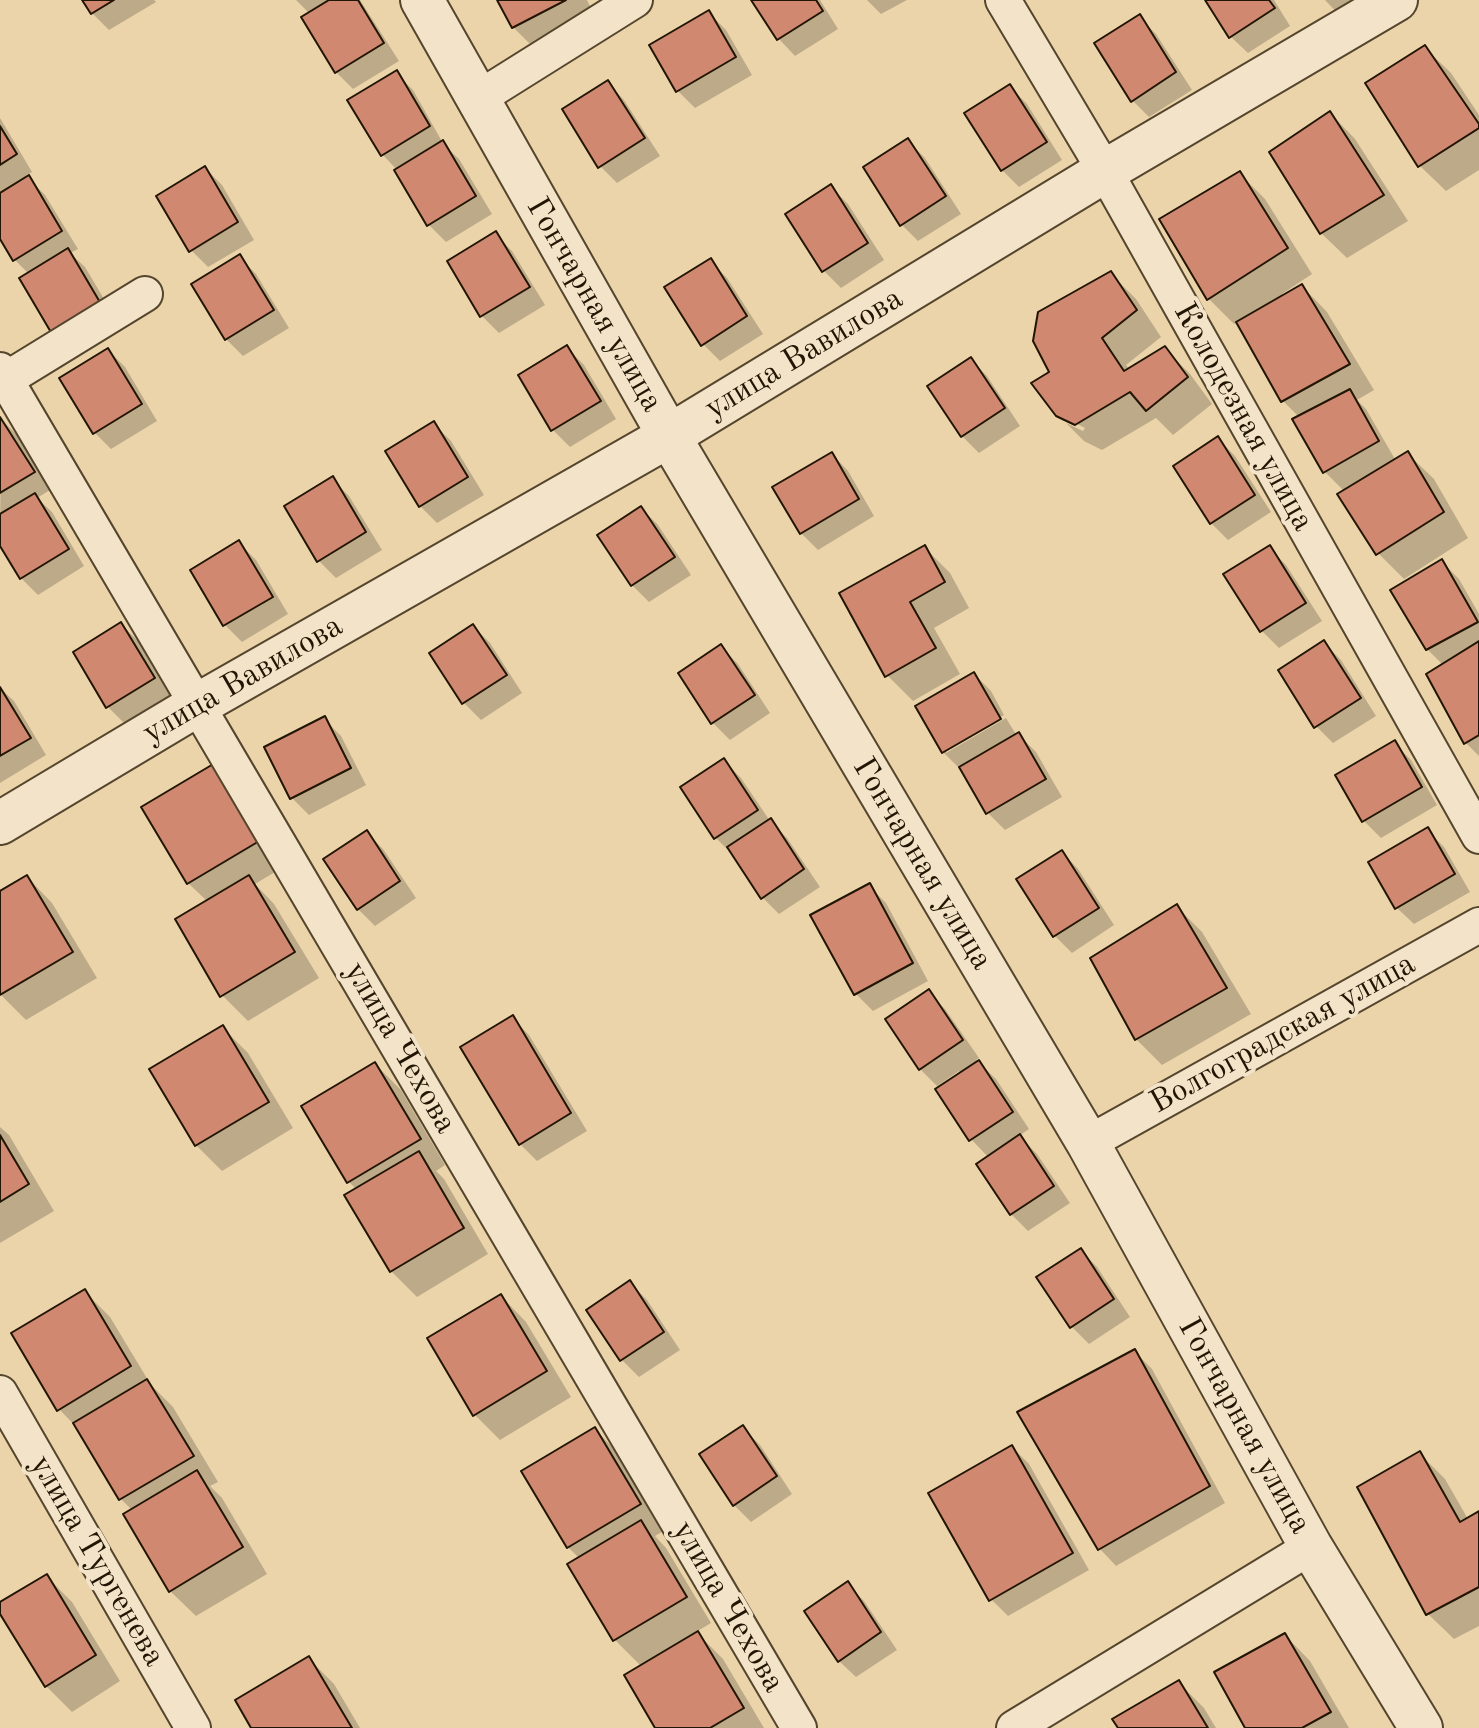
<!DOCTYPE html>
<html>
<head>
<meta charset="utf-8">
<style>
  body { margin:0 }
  canvas { display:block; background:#ecd4aa }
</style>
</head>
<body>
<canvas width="1479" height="1728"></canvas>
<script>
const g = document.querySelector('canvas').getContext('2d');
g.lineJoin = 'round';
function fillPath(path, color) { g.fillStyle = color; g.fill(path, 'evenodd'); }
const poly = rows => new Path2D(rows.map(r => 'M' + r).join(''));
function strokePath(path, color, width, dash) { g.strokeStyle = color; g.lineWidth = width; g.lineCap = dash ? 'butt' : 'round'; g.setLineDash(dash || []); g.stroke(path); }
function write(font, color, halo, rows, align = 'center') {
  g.font = font + ' "Old Standard TT",serif'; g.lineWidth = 8; g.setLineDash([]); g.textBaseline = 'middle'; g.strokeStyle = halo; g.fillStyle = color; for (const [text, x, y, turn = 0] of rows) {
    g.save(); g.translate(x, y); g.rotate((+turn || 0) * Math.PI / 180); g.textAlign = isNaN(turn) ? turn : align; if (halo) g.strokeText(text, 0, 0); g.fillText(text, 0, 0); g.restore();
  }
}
fillPath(poly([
  [85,0,154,0,156,2,109,30,92,13],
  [296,0,360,0,399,61,353,89,336,72,310,14],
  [499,0,587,0,593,12,530,44,513,27],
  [754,0,820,0,838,29,795,56,779,39],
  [867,0,907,0,881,14],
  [1208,0,1274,0,1290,26,1248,53,1231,37],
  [1325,0,1379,0,1345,21],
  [709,13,726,30,752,75,695,108,678,91],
  [1139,17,1156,34,1192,90,1149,117,1132,100],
  [1425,48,1451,73,1479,115,1479,170,1446,191,1420,166,1368,84],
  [396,73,413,90,444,145,459,159,492,214,446,242,429,225,397,170,383,155],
  [608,83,624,100,660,156,617,183,600,166],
  [1010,87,1027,104,1062,160,1019,187,1002,170],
  [1330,113,1355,139,1408,221,1347,258,1321,233],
  [0,118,32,172,26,176,45,195,78,249,70,253,85,267,117,321,29,274,15,260,0,235],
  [908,141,925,158,961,214,918,241,901,224],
  [205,168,222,185,254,240,208,267,191,250],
  [1239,173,1265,199,1312,274,1282,294,1284,297,1302,286,1327,312,1374,390,1357,400,1366,409,1396,461,1408,454,1434,479,1468,538,1404,579,1378,553,1344,491,1325,472,1299,417,1283,401,1238,322,1234,324,1209,299],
  [831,187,848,204,884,260,841,288,824,271],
  [495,234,512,251,545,305,499,333,482,316],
  [239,257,256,274,289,328,243,356,226,339],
  [710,261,727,278,763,334,720,361,703,344],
  [1111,274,1136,299,1161,337,1126,365,1130,370,1165,349,1190,374,1212,404,1173,435,1156,418,1102,450,1084,441,1066,423,1083,431,1085,428,1064,417,1064,421,1057,414,1052,372],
  [567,348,584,365,616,419,570,447,553,430],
  [108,350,125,367,157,421,111,449,94,432],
  [970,359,987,376,1020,426,979,453,962,436],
  [1,419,18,436,50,490,37,498,52,512,84,566,38,595,21,578,0,542],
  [434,424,451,441,484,495,437,523,420,506],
  [1218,439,1235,456,1271,512,1228,540,1211,523],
  [832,454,848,471,874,516,818,550,801,533],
  [332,479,349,496,382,550,336,578,319,561,286,507],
  [641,508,658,525,691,575,649,602,632,585],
  [239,543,256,560,288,614,242,642,225,625,192,571],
  [925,548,950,573,969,608,934,628,960,674,913,701,887,675],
  [1269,548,1286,565,1322,621,1279,648,1262,631,1226,575],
  [1442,562,1459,579,1479,614,1479,756,1466,743,1443,665,1427,649],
  [121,624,138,641,171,696,125,724,108,707],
  [473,626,490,643,522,693,481,720,464,703,431,654],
  [1324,643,1341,660,1376,716,1333,743,1316,726],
  [721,647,738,664,770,713,730,740,713,723,680,674],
  [974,674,991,691,1004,715,946,749,946,753,1006,718,1017,736,1019,735,1036,752,1062,797,1005,830,988,813,962,768,960,769,943,752],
  [0,688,14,701,46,755,0,783],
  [324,719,341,736,366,785,309,815,292,798],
  [1394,743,1411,760,1437,805,1381,838,1364,821],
  [724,761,741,778,770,821,787,838,820,887,779,914,762,897,733,855,716,838],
  [215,765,285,866,255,884,274,904,319,978,248,1021,222,995,208,902,188,883],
  [1427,830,1444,847,1470,892,1414,924,1397,908],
  [366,832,383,849,416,898,375,926,358,909],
  [1062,852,1078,869,1114,925,1072,953,1055,936],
  [27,877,52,903,97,978,26,1020,0,994,0,893],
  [869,886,886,903,928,981,873,1011,856,994],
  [1177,907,1202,932,1251,1014,1162,1065,1136,1039,1093,958],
  [928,992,945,1009,979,1058,976,1060,996,1079,1029,1129,1019,1136,1037,1154,1070,1203,1028,1231,1011,1214,989,1158,971,1139,961,1075,959,1071,937,1086,920,1069],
  [512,1018,529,1035,587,1131,537,1161,520,1144],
  [223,1028,248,1053,293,1128,222,1171,196,1145],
  [375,1064,401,1090,445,1165,436,1171,444,1179,488,1254,417,1297,391,1271,357,1190,349,1182,304,1107],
  [0,1127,9,1135,54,1211,0,1243],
  [1080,1250,1097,1267,1130,1317,1089,1344,1072,1327],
  [630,1283,647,1300,680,1350,639,1377,622,1360],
  [85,1292,110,1317,151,1385,173,1407,218,1482,210,1486,222,1498,267,1574,196,1616,170,1591,133,1511,121,1499,81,1432,59,1409],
  [501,1296,526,1322,571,1397,500,1440,474,1414],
  [1135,1352,1152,1369,1225,1503,1116,1566,1100,1549],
  [743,1428,760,1445,792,1494,751,1522,734,1505],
  [595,1429,620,1455,665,1530,655,1536,666,1548,711,1623,696,1632,723,1659,764,1728,657,1728,642,1667,615,1640,580,1559,568,1547],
  [1012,1447,1029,1464,1089,1570,1008,1616,991,1599],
  [1420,1454,1445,1479,1468,1519,1479,1513,1479,1626,1454,1639,1428,1614],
  [47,1577,72,1602,120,1681,72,1712,46,1686,0,1610,0,1604],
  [847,1584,864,1601,897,1650,856,1677,839,1661],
  [1285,1635,1310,1661,1349,1728,1247,1728],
  [309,1659,334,1684,360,1728,254,1728],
  [1179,1683,1204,1708,1216,1728,1120,1728]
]), '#0003');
const building = poly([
  [82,0,114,0,91,14,82,0],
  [329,0,358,0,384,43,335,73,301,17,329,0],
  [497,0,566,0,512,28,497,0],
  [751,0,816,0,823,11,777,40,751,0],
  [1205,0,1269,0,1275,8,1229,38,1205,0],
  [709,10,736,57,676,92,649,45,709,10],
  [1140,14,1176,72,1131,102,1094,43,1140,14],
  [1425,45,1479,124,1479,128,1418,167,1365,83,1425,45],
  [397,70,430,126,381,156,347,100,397,70],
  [608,80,645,138,598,168,562,109,608,80],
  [1010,84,1047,142,1001,171,964,113,1010,84],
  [1330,111,1384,195,1320,234,1269,152,1330,111],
  [0,126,17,154,0,165,0,126],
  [908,138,946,196,900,226,863,167,908,138],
  [443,140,476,196,427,226,394,170,443,140],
  [205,166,238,222,189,252,156,196,205,166],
  [1240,171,1288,248,1207,300,1159,219,1240,171],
  [29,175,62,231,13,261,0,239,0,193,29,175],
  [831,184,868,243,822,272,785,214,831,184],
  [496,231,530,287,480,317,447,261,496,231],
  [68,248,101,304,52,334,19,278,68,248],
  [240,254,274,310,225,340,191,284,240,254],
  [711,258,747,316,701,346,664,287,711,258],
  [1111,271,1137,310,1102,338,1124,371,1165,346,1188,377,1146,411,1130,392,1075,425,1056,416,1031,383,1049,372,1033,341,1038,312,1111,271],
  [1302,284,1350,364,1281,402,1236,322,1302,284],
  [567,345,601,401,551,431,518,375,567,345],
  [108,348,142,404,93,434,59,378,108,348],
  [971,357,1005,408,961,437,927,386,971,357],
  [1350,389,1379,441,1323,473,1292,419,1350,389],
  [0,417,35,472,0,493,0,417],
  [434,421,468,477,419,507,385,451,434,421],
  [1218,436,1255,495,1210,524,1173,466,1218,436],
  [1408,451,1444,512,1376,555,1337,494,1408,451],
  [832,452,859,499,800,534,772,487,832,452],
  [333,476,366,532,317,562,284,506,333,476],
  [35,493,69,549,20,579,0,546,0,514,35,493],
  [641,506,675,557,631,586,597,535,641,506],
  [239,540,273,597,223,626,190,570,239,540],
  [925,545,945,582,910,602,936,648,885,677,839,593,925,545],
  [1270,545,1306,603,1260,632,1223,574,1270,545],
  [1442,559,1478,622,1426,650,1390,590,1442,559],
  [121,622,155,678,106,708,73,652,121,622],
  [473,624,507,675,462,704,429,653,473,624],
  [1324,640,1361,698,1314,728,1278,670,1324,640],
  [1479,641,1479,735,1464,744,1426,674,1479,641],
  [721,644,755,695,711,724,678,673,721,644],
  [974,672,1001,719,942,753,915,706,974,672],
  [0,687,31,738,0,756,0,687],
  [325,716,351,768,290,799,264,747,325,716],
  [1019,732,1046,779,986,814,959,767,1019,732],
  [1395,740,1422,787,1362,822,1335,775,1395,740],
  [724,758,758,810,714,839,680,787,724,758],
  [215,763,261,840,187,884,141,807,215,763],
  [771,818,804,869,761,899,727,847,771,818],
  [1428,827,1455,874,1395,909,1368,862,1428,827],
  [367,830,400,881,357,910,323,859,367,830],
  [1062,850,1099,908,1053,937,1016,879,1062,850],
  [27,875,73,952,0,995,0,891,27,875],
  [249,875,295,952,220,997,175,919,249,875],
  [870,883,913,963,854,995,810,915,870,883],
  [1177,904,1227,988,1135,1040,1090,958,1177,904],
  [929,989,963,1040,919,1070,885,1019,929,989],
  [513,1015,571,1113,519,1145,460,1047,513,1015],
  [223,1025,269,1102,195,1146,149,1069,223,1025],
  [979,1060,1013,1112,969,1141,935,1089,979,1060],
  [375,1062,421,1139,347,1183,301,1106,375,1062],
  [1020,1134,1054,1186,1010,1215,976,1164,1020,1134],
  [0,1135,29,1184,0,1202,0,1135],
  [419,1151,464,1228,390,1272,344,1195,419,1151],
  [1081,1248,1114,1299,1070,1328,1036,1277,1081,1248],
  [630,1280,664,1332,620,1361,586,1310,630,1280],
  [85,1289,131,1366,57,1411,11,1333,85,1289],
  [501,1294,547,1371,473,1416,427,1338,501,1294],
  [1135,1349,1210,1486,1098,1550,1017,1412,1135,1349],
  [147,1379,194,1456,119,1500,73,1423,147,1379],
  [743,1425,777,1476,733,1506,699,1454,743,1425],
  [595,1427,641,1504,567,1548,521,1471,595,1427],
  [1012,1445,1073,1553,989,1601,928,1493,1012,1445],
  [1420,1451,1460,1522,1479,1511,1479,1587,1426,1615,1357,1487,1420,1451],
  [197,1470,243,1547,169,1592,123,1514,197,1470],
  [641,1520,687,1597,613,1641,567,1564,641,1520],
  [47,1574,96,1655,45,1687,0,1614,0,1602,47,1574],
  [848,1581,881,1632,838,1662,804,1611,848,1581],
  [698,1631,744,1708,710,1728,655,1728,624,1675,698,1631],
  [1285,1633,1331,1712,1302,1728,1245,1728,1214,1672,1285,1633],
  [309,1656,352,1728,251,1728,235,1700,309,1656],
  [1179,1680,1208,1728,1118,1728,1112,1719,1179,1680]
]);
fillPath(building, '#d08871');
strokePath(building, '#211503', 2);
const minor = poly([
  [1003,0,1105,171,1479,836],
  [477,99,635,0],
  [0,370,799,1728],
  [0,383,145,294],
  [1088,1143,1479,925],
  [0,1393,193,1728],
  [1014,1728,1311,1547]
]);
const tertiary = poly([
  [422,0,669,436,1088,1143,1311,1547,1421,1728],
  [0,823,199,704,669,436,1105,171,1396,0]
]);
strokePath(minor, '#54452d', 38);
strokePath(tertiary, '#54452d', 46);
strokePath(minor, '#f3e3c8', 34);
strokePath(tertiary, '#f3e3c8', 42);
write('32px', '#211503', '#f3e3c8', [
  ["Гончарная улица",594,305,60],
  ["улица Вавилова",804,354,-31],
  ["Колодезная улица",1243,417,61],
  ["улица Вавилова",243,680,-30],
  ["Гончарная улица",922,864,59],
  ["Волгоградская улица",1283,1034,-29],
  ["улица Чехова",400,1048,60],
  ["Гончарная улица",1244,1426,61],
  ["улица Тургенева",97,1561,60],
  ["улица Чехова",728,1607,60]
]);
</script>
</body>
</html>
